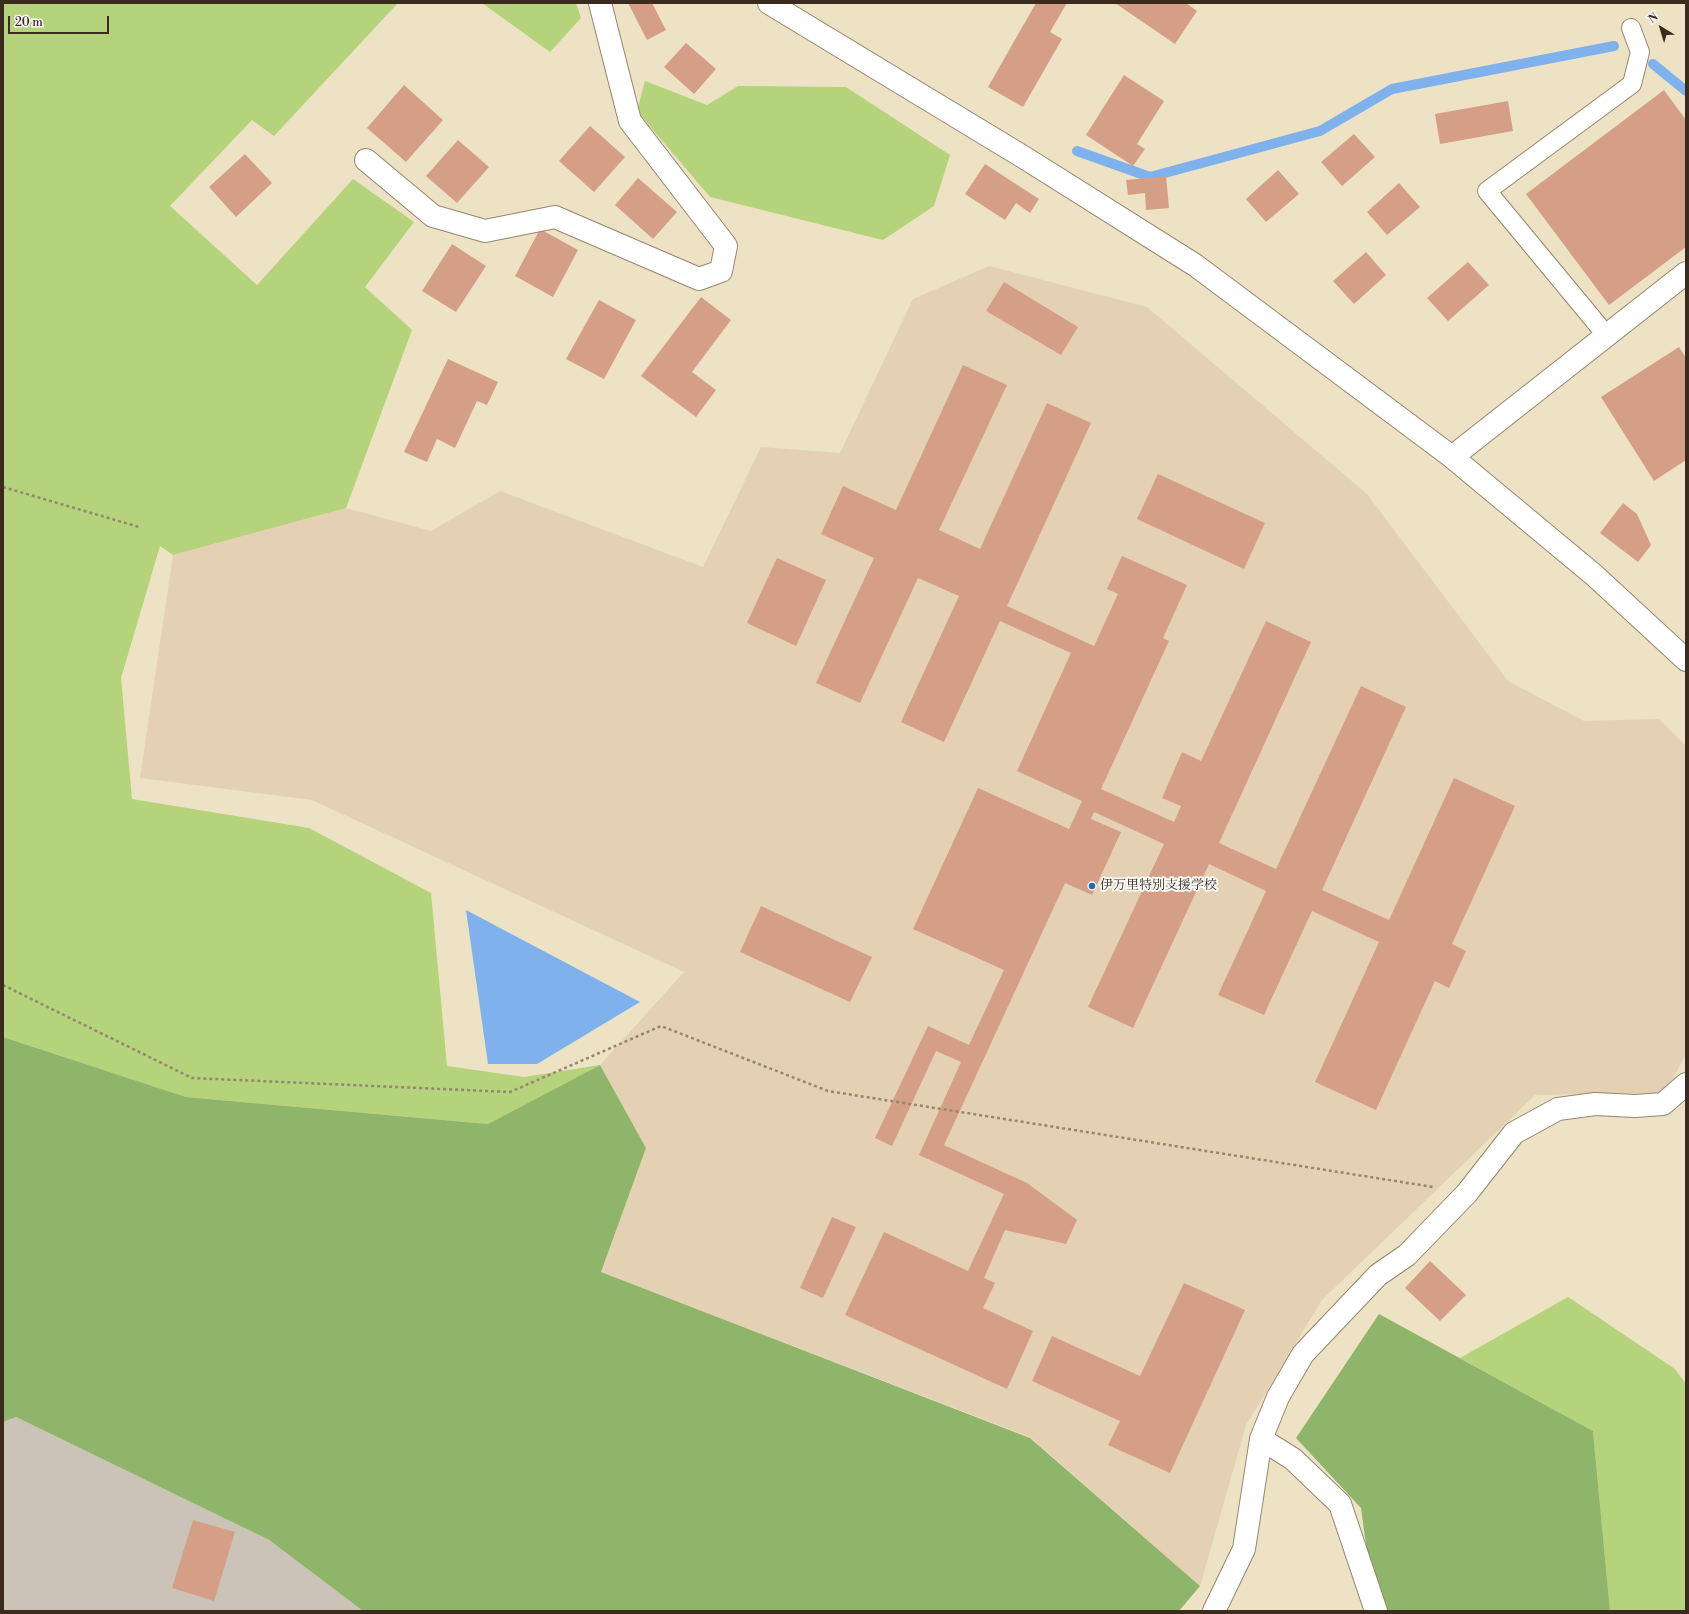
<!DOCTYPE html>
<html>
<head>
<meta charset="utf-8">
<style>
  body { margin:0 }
  #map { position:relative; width:1689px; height:1614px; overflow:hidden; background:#ede2c3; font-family:"Libre Bodoni",serif }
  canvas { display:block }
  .frame { position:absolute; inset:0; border:4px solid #3b2a1e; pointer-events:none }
  .north { position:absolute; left:1641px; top:8px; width:40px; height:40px; -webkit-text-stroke:3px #f6f6f2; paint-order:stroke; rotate:322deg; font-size:11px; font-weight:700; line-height:16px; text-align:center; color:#3b2a1e }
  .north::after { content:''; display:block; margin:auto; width:14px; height:18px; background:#3b2a1e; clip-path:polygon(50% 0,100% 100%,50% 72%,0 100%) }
  .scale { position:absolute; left:8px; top:16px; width:101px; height:18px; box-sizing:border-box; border:2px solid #3b2a1e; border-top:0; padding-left:5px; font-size:12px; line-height:14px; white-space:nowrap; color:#3b2a1e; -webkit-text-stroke:3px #f6f6f2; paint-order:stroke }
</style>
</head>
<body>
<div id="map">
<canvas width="1689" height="1614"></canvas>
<div class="frame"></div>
<div class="north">N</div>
<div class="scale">20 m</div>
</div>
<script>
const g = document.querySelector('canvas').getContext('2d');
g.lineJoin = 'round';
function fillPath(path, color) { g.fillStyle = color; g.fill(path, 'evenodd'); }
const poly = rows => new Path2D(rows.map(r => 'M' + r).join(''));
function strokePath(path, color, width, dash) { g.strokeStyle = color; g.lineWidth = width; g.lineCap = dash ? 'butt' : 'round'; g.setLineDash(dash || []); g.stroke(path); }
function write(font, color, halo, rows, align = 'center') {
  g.font = font + ' "Libre Bodoni","Noto Serif JP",serif'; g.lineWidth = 4; g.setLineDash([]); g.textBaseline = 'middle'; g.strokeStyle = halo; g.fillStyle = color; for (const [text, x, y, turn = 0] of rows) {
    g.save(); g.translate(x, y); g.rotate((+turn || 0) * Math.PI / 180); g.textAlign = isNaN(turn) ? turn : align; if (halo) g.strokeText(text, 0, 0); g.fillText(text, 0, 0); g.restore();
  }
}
fillPath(poly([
  [989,266,1147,307,1367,494,1508,681,1584,721,1659,719,1686,746,1686,1054,1665,1093,1535,1095,1322,1300,1246,1425,1200,1586,1030,1437,601,1272,646,1148,600,1065,684,972,312,800,140,778,173,555,346,508,431,531,500,491,703,567,761,447,840,453,913,299]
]), '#e4d1b4');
fillPath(poly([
  [16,1417,269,1540,363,1611,3,1611,3,1422]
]), '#cbc3b8');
fillPath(poly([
  [3,3,398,3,274,136,252,120,170,206,257,285,353,179,414,222,365,287,412,330,346,508,173,555,160,546,121,678,132,799,309,828,431,893,447,1066,524,1077,600,1065,488,1124,186,1097,3,1037],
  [482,3,576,3,581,18,550,52],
  [645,81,707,105,738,86,846,87,950,155,934,206,883,240,710,197,637,111],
  [1568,1297,1675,1369,1686,1384,1686,1611,1610,1611,1593,1431,1460,1358]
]), '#b4d37a');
fillPath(poly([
  [3,1037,186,1097,488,1124,600,1065,646,1148,601,1272,1030,1438,1200,1586,1179,1611,363,1611,269,1540,16,1417,3,1422],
  [1379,1314,1593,1431,1610,1611,1375,1611,1361,1508,1296,1438]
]), '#8fb56a');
fillPath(poly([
  [466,910,640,1002,537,1064,488,1064]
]), '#7fb2ec');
strokePath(poly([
  [1653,64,1686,91],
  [1077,151,1150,177,1320,131,1392,89,1614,46]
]), '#7fb2ec', 10);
fillPath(poly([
  [628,3,652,3,666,30,647,40],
  [1036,3,1067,3,1050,32,1062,39,1023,107,988,87],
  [1115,3,1186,3,1197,11,1175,44],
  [686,43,716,69,694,94,664,67],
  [1124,75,1164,101,1137,144,1145,149,1133,166,1086,135],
  [404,85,443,120,406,162,367,128],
  [1664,90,1686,120,1686,247,1609,305,1526,194],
  [1508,101,1513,131,1440,144,1435,114],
  [590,126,625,157,594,192,559,161],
  [1354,134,1375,157,1342,186,1321,162],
  [458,140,489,167,457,203,426,176],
  [245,154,272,183,236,217,209,187],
  [985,164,1039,199,1030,213,1016,203,1005,220,965,194],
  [1278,170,1299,194,1266,222,1246,199],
  [1166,176,1169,208,1146,210,1145,193,1128,195,1126,180],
  [638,178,677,212,653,239,615,205],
  [1399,183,1420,207,1387,235,1367,212],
  [540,229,578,250,553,297,515,276],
  [452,244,486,266,456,312,422,291],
  [1366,252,1386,275,1354,304,1333,281],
  [1468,262,1489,285,1448,321,1427,298],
  [1004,282,1078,327,1061,355,986,311],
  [701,297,731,320,692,372,716,390,696,417,641,376],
  [599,300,636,320,604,379,566,359],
  [1679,347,1686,358,1686,460,1654,481,1601,397],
  [448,359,498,382,487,405,477,401,455,448,437,439,427,462,404,452],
  [963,365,1007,385,939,530,980,549,1047,403,1091,423,1007,606,1094,646,1118,594,1107,589,1122,556,1187,585,1163,638,1169,641,1101,789,1174,822,1181,806,1162,798,1182,752,1201,761,1266,621,1311,642,1219,843,1276,869,1361,686,1406,707,1322,890,1389,920,1454,778,1515,806,1452,944,1466,951,1449,988,1435,981,1376,1110,1315,1082,1379,942,1312,911,1264,1015,1218,995,1266,891,1209,864,1133,1028,1088,1007,1164,844,1094,812,1091,819,1121,832,1092,895,1065,883,944,1145,1027,1183,1077,1220,1066,1244,1005,1230,984,1278,995,1283,983,1308,1033,1331,1007,1389,845,1315,884,1232,968,1271,1004,1194,919,1155,961,1062,936,1051,892,1146,875,1138,928,1026,969,1045,1004,970,913,929,978,788,1069,829,1082,801,1017,771,1071,653,1000,621,944,742,901,722,959,596,918,578,860,703,816,683,874,558,821,534,843,486,896,510],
  [1158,474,1265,523,1244,569,1137,519],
  [1623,503,1637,514,1651,545,1638,562,1600,533],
  [777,558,826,580,796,646,747,623],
  [761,906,872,957,850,1002,740,952],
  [832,1217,856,1227,823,1298,800,1288],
  [1430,1261,1466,1295,1440,1321,1405,1288],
  [1184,1283,1245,1310,1170,1473,1108,1445,1120,1421,1032,1381,1052,1336,1140,1376],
  [193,1520,235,1532,214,1601,172,1588]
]), '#d49f86');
const service = poly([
  [1607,336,1487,191,1632,84,1640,52,1631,28]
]);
const minor = poly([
  [769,3,1025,158,1195,265,1452,457,1594,575,1686,660],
  [366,160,433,216,485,231,555,217,699,279,721,271,726,246,630,121,600,3],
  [1452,457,1686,273],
  [1261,1439,1293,1459,1340,1504,1376,1611],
  [1214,1611,1244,1549,1261,1439,1278,1397,1303,1354,1378,1275,1407,1255,1467,1193,1514,1133,1558,1109,1595,1104,1635,1106,1663,1104,1686,1084]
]);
strokePath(service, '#948670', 20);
strokePath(minor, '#948670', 24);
strokePath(poly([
  [3,487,139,527],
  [3,985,192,1078,510,1092,661,1026,828,1091,1433,1187]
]), '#948670', 2.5, [3, 3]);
strokePath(service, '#fff', 18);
strokePath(minor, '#fff', 22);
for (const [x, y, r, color] of [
  [1092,886,4,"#1f6fb2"]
]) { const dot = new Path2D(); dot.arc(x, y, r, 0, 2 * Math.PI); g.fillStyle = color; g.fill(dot); strokePath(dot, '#f6f6f2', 1.5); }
write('13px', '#3b2a1e', '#f6f6f2', [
  ["伊万里特別支援学校",1100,886]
], 'left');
</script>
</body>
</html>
